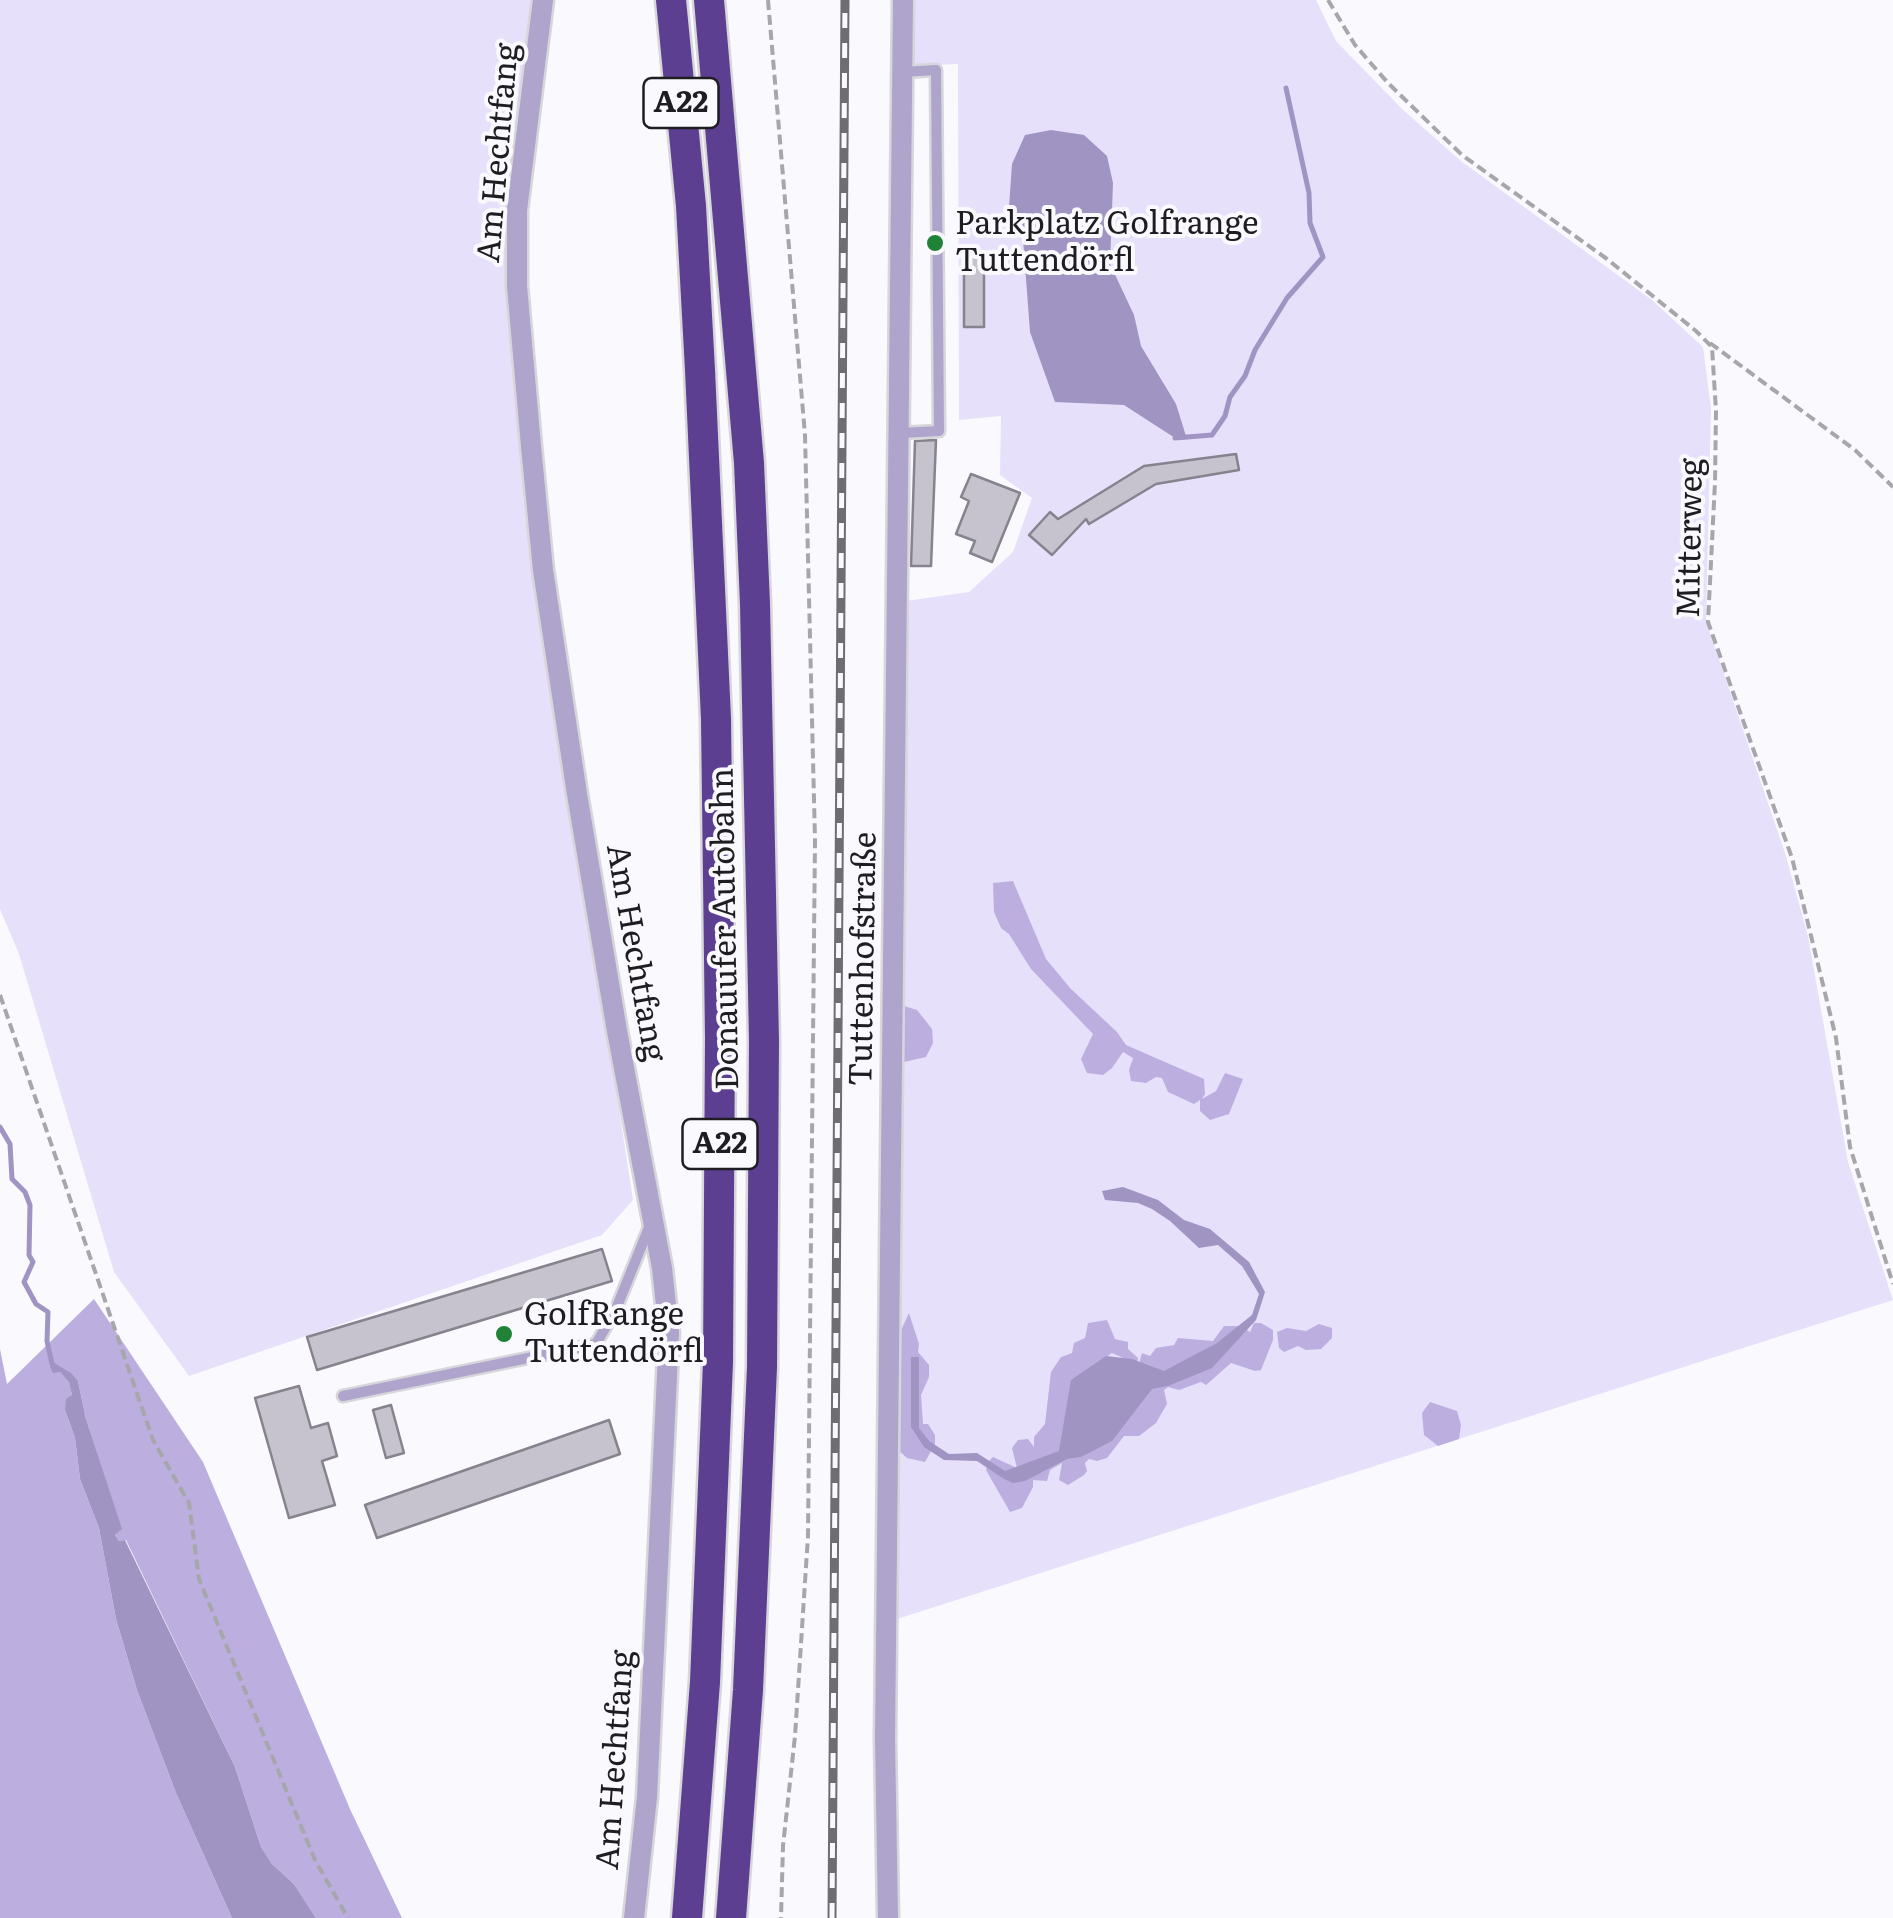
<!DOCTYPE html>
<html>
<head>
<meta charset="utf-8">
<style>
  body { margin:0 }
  canvas { display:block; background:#faf9fe }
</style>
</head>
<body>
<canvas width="1893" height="1918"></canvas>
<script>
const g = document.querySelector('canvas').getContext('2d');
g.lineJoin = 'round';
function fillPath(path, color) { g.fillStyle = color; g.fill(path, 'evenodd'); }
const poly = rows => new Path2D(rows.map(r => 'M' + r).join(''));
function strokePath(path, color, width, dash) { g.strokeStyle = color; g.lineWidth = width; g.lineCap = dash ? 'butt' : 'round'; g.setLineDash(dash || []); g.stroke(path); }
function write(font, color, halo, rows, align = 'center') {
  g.font = font + ' Literata,serif'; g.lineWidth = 8; g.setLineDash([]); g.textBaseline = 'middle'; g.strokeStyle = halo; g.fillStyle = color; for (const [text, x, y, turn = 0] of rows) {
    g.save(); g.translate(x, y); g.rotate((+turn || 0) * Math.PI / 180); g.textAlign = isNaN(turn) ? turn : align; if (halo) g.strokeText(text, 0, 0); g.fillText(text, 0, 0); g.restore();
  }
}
fillPath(poly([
  [0,0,537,0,507,263,525,470,560,724,633,1200,602,1235,189,1376,114,1272,19,954,0,909],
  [914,0,1316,0,1336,41,1402,109,1461,161,1652,300,1703,347,1711,408,1706,621,1785,853,1808,936,1848,1162,1893,1300,894,1620,906,601,969,592,1013,552,1032,498,1000,475,1001,416,959,420,958,64,913,66]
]), '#e7e0fb');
fillPath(poly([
  [1013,881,1046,959,1071,989,1117,1032,1126,1045,1204,1079,1205,1094,1202,1099,1216,1091,1225,1073,1243,1079,1229,1114,1210,1120,1200,1111,1200,1100,1194,1104,1168,1092,1162,1078,1156,1077,1146,1083,1131,1081,1129,1070,1133,1058,1123,1052,1112,1068,1103,1075,1087,1073,1081,1059,1093,1034,1031,969,1009,934,1001,928,994,912,993,883],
  [901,1005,917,1010,932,1029,933,1043,926,1057,904,1062,893,1054],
  [94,1299,203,1462,350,1809,402,1918,316,1918,294,1884,272,1864,261,1847,235,1767,126,1540,119,1541,115,1535,121,1529,86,1419,78,1381,60,1372,69,1381,72,1395,65,1410,75,1438,80,1479,99,1528,116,1619,137,1690,176,1793,232,1918,0,1918,0,1349,7,1384],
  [909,1313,919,1344,918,1352,929,1365,929,1377,921,1395,923,1424,928,1424,935,1435,935,1444,925,1462,907,1458,896,1448,897,1339],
  [1107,1320,1115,1339,1128,1342,1128,1349,1138,1358,1137,1364,1112,1353,1071,1381,1138,1367,1142,1353,1150,1356,1156,1348,1174,1345,1178,1338,1213,1341,1224,1326,1241,1326,1250,1332,1254,1323,1261,1323,1273,1330,1273,1340,1261,1370,1255,1371,1231,1363,1206,1385,1201,1382,1179,1390,1168,1387,1164,1390,1167,1404,1156,1423,1139,1436,1124,1436,1107,1458,1097,1461,1089,1459,1085,1463,1087,1471,1084,1475,1068,1485,1059,1480,1062,1463,1050,1470,1047,1481,1033,1480,1033,1487,1022,1508,1010,1512,986,1470,988,1462,993,1457,1017,1468,1012,1448,1018,1440,1028,1439,1034,1447,1034,1437,1045,1424,1051,1372,1061,1357,1072,1353,1074,1343,1085,1338,1088,1323],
  [1319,1324,1332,1328,1332,1338,1321,1349,1306,1350,1298,1346,1284,1352,1279,1348,1277,1332,1287,1328,1306,1331],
  [1430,1402,1457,1411,1461,1425,1459,1439,1438,1446,1424,1435,1422,1413]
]), '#bcafe0');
fillPath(poly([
  [1051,130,1084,135,1107,156,1113,183,1110,264,1134,315,1141,346,1176,404,1186,436,1175,438,1124,405,1055,402,1030,332,1023,239,1009,207,1012,164,1025,135],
  [1123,1187,1158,1200,1184,1220,1210,1229,1249,1262,1265,1292,1256,1320,1212,1368,1168,1386,1152,1389,1112,1441,1081,1457,1067,1459,1025,1481,1013,1483,1004,1479,977,1461,944,1460,924,1447,911,1427,911,1357,919,1357,919,1428,929,1441,949,1454,977,1453,1005,1471,1059,1451,1071,1380,1106,1356,1132,1359,1164,1371,1217,1343,1252,1315,1259,1294,1242,1266,1218,1245,1199,1248,1170,1221,1152,1209,1138,1203,1105,1200,1102,1191],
  [54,1363,71,1373,78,1381,86,1419,122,1529,115,1535,119,1541,125,1540,235,1767,261,1847,272,1864,294,1884,316,1918,232,1918,176,1793,137,1690,116,1619,99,1528,80,1479,75,1438,65,1410,66,1399,72,1395,69,1382,60,1372,53,1373,50,1367]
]), '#a094c3');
strokePath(poly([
  [1175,438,1212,435,1225,416,1230,397,1245,376,1255,350,1287,298,1323,257,1310,223,1309,193,1286,88],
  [0,1127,10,1144,12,1179,25,1192,30,1205,29,1255,33,1262,24,1282,36,1304,48,1312,47,1341,52,1364,57,1368]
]), '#a094c3', 5);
const building = poly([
  [964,252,984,252,984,327,964,327,964,252],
  [936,440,931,566,911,566,915,441,936,440],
  [1236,454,1239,470,1156,484,1089,524,1086,519,1052,555,1029,535,1050,512,1058,519,1144,466,1236,454],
  [971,474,1020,493,992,562,970,553,975,541,956,534,969,501,961,497,971,474],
  [602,1249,612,1281,317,1370,307,1337,602,1249],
  [299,1386,311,1428,328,1423,337,1456,322,1461,335,1505,289,1518,255,1398,299,1386],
  [391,1405,404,1453,386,1458,373,1410,391,1405],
  [609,1420,620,1454,377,1538,365,1505,609,1420]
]);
fillPath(building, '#c6c3cf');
strokePath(building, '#86838f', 2.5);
const service = poly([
  [900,433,939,431,936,70,903,72],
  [343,1396,596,1344,616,1309,650,1225]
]);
const minor = poly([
  [543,0,517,210,517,286,531,446,543,570,577,794,617,1031,662,1268,669,1333,647,1797,634,1918],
  [888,1918,885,1738,903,0]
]);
const motorway = poly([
  [671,0,691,206,700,370,716,719,720,1038,718,1362,705,1682,687,1918],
  [709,0,749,463,755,604,764,1040,762,1367,748,1690,731,1918]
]);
strokePath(service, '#d7d6db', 15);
strokePath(minor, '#d7d6db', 25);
strokePath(motorway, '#d7d6db', 35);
strokePath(poly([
  [768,0,805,435,815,840,808,1536,795,1736,783,1846,781,1918],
  [1328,0,1355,45,1388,83,1462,155,1607,259,1696,331,1712,347,1716,411,1715,482,1708,622,1792,858,1836,1038,1850,1147,1893,1284],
  [1710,343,1855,450,1893,487],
  [0,995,153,1440,189,1503,199,1579,315,1860,348,1918]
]), '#a7a6ab', 4, [10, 5]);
strokePath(service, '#aea4cc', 10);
strokePath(minor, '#aea4cc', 20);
strokePath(motorway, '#5c3f91', 30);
const rail = poly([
  [832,1918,845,0]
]);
strokePath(rail, '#6e6d72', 9);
strokePath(rail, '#faf9fe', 5, [15]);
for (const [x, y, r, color] of [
  [935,243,10,"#1f8236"],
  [504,1334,10,"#1f8236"]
]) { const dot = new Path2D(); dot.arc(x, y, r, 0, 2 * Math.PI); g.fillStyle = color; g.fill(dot); strokePath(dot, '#faf9fe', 4); }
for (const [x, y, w] of [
  [681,103,75],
  [720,1144,75]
]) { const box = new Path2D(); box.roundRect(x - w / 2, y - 25, w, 50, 8); g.fillStyle = '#faf9fe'; g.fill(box); strokePath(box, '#1e1d22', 2.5); }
write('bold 30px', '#1e1d22', null, [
  ["A22",681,103],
  ["A22",720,1144]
]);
write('32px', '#1e1d22', '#faf9fe', [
  ["Am Hechtfang",499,153,-85],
  ["Mitterweg",1691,538,-89],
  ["Donauufer Autobahn",726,929,-91],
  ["Am Hechtfang",635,953,80],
  ["Tuttenhofstraße",864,959,-89],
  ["Am Hechtfang",616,1760,-86]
]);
write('32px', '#1e1d22', '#faf9fe', [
  ["Parkplatz Golfrange",955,225],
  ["Tuttendörfl",955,262],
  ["GolfRange",524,1316],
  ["Tuttendörfl",524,1353]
], 'left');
</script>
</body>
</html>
